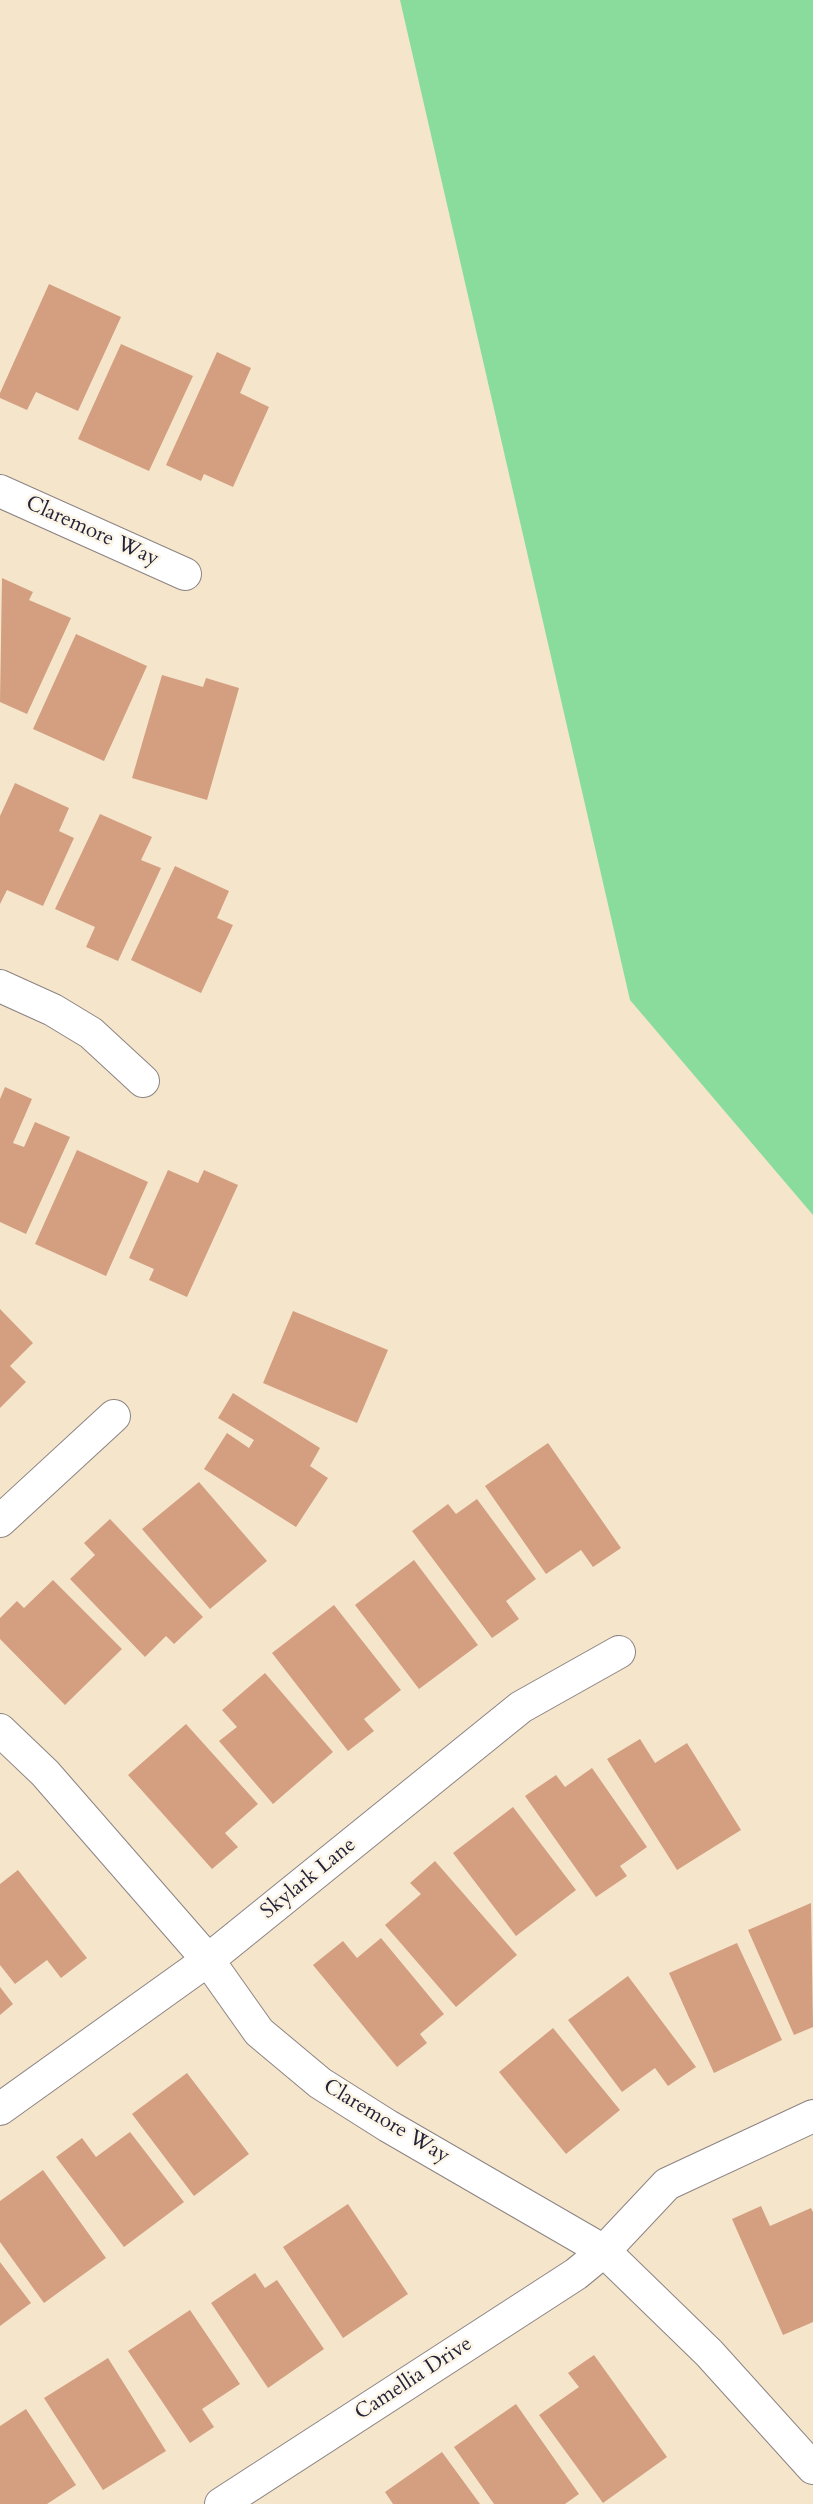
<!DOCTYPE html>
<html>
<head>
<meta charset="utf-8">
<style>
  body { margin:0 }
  canvas { display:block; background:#f5e5cb }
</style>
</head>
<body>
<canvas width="813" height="2504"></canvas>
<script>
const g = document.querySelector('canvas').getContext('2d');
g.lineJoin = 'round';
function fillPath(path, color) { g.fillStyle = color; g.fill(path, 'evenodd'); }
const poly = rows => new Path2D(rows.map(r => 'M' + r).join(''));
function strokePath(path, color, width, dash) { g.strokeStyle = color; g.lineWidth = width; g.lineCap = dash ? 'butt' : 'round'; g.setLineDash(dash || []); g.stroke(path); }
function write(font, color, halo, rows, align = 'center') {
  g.font = font + ' Cardo,serif'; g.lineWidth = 5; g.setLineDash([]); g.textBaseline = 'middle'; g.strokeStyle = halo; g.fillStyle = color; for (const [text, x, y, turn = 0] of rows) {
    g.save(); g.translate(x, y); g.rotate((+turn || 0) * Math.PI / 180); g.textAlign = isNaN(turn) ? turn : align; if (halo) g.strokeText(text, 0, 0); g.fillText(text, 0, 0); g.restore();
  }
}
fillPath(poly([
  [400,0,813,0,813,1215,630,1000]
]), '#8adc9d');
fillPath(poly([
  [49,284,121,317,78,411,36,392,27,410,0,398,0,393],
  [121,344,193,376,149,471,78,439],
  [217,352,251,368,240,393,269,407,233,487,204,474,201,481,166,465],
  [2,578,33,592,29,600,71,618,27,714,0,702],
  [76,634,147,666,104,761,33,729],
  [162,675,203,687,206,678,239,688,207,800,132,778],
  [15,783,69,808,59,831,74,838,43,906,7,890,0,904,0,816],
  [100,814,152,837,141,860,161,868,118,961,86,947,95,927,55,909],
  [175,866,229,891,217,918,233,925,201,993,131,960],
  [5,1087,32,1099,13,1143,24,1147,35,1122,70,1137,26,1234,0,1222,0,1099],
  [77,1150,148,1182,106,1276,35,1244],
  [168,1170,198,1183,204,1170,238,1185,187,1297,149,1280,154,1269,129,1258],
  [0,1309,33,1343,10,1366,26,1382,0,1408],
  [293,1311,388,1350,357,1423,263,1383],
  [233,1393,320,1448,310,1466,328,1478,296,1527,204,1469,227,1433,249,1448,254,1440,218,1418],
  [548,1443,621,1548,593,1567,581,1550,546,1574,485,1486],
  [199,1482,267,1561,210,1609,142,1529],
  [477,1499,536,1579,506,1601,519,1619,492,1638,412,1531,448,1504,456,1514],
  [110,1519,203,1617,174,1644,166,1636,145,1657,70,1579,95,1555,84,1543],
  [414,1560,478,1645,419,1689,355,1605],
  [53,1580,122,1649,65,1705,0,1639,0,1618,17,1601,24,1608],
  [334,1605,401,1690,364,1719,374,1731,348,1751,272,1653],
  [265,1673,333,1752,273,1804,219,1741,237,1727,222,1710],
  [186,1724,258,1804,225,1833,238,1847,212,1869,128,1775],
  [640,1739,655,1763,687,1743,741,1830,677,1870,607,1759],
  [592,1768,647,1847,620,1866,627,1876,596,1897,525,1796,556,1775,565,1787],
  [513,1807,576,1890,516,1936,453,1853],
  [435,1861,517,1955,456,2007,385,1925,421,1894,410,1883],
  [18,1870,87,1958,61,1978,47,1960,15,1984,0,1965,0,1884],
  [811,1903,813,2027,794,2035,748,1930],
  [381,1938,444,2014,420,2034,427,2043,397,2067,313,1965,343,1941,357,1958],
  [737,1943,782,2040,714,2073,669,1973],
  [628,1976,696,2067,668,2086,655,2068,622,2092,568,2020],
  [0,1987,13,2004,0,2015],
  [553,2028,620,2110,566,2154,499,2072],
  [187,2073,249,2154,194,2196,132,2114],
  [130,2132,184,2202,124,2247,56,2157,82,2138,96,2157],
  [43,2170,106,2258,44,2303,0,2242,0,2201],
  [348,2204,408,2294,343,2338,283,2247],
  [761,2206,770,2226,811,2208,813,2212,813,2322,783,2335,732,2219],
  [0,2262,31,2303,0,2326],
  [255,2273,265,2288,277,2280,324,2349,268,2388,211,2303],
  [190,2310,240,2384,202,2409,214,2427,190,2443,128,2351],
  [594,2355,667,2457,603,2503,539,2415,579,2387,568,2373],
  [108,2358,166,2451,103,2490,44,2398],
  [516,2404,579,2494,565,2504,494,2504,454,2447],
  [26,2409,76,2485,47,2504,0,2504,0,2426],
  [442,2452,480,2504,393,2504,385,2492]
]), '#d39f80');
const minor = poly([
  [0,491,185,574],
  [0,986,53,1010,91,1033,143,1081],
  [0,1521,114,1416],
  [0,1730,45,1773,208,1960,259,2032,320,2083,388,2126,604,2251,709,2353,813,2468],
  [0,2109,208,1960,521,1707,619,1652],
  [221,2504,576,2274,604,2251,667,2184,813,2116]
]);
strokePath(minor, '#8c8483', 34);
strokePath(minor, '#fff', 32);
write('21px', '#22223b', '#fcf5e5', [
  ["Claremore Way",92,532,24],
  ["Skylark Lane",309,1879,-39],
  ["Claremore Way",386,2122,31],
  ["Camellia Drive",414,2379,-33]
]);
</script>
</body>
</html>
